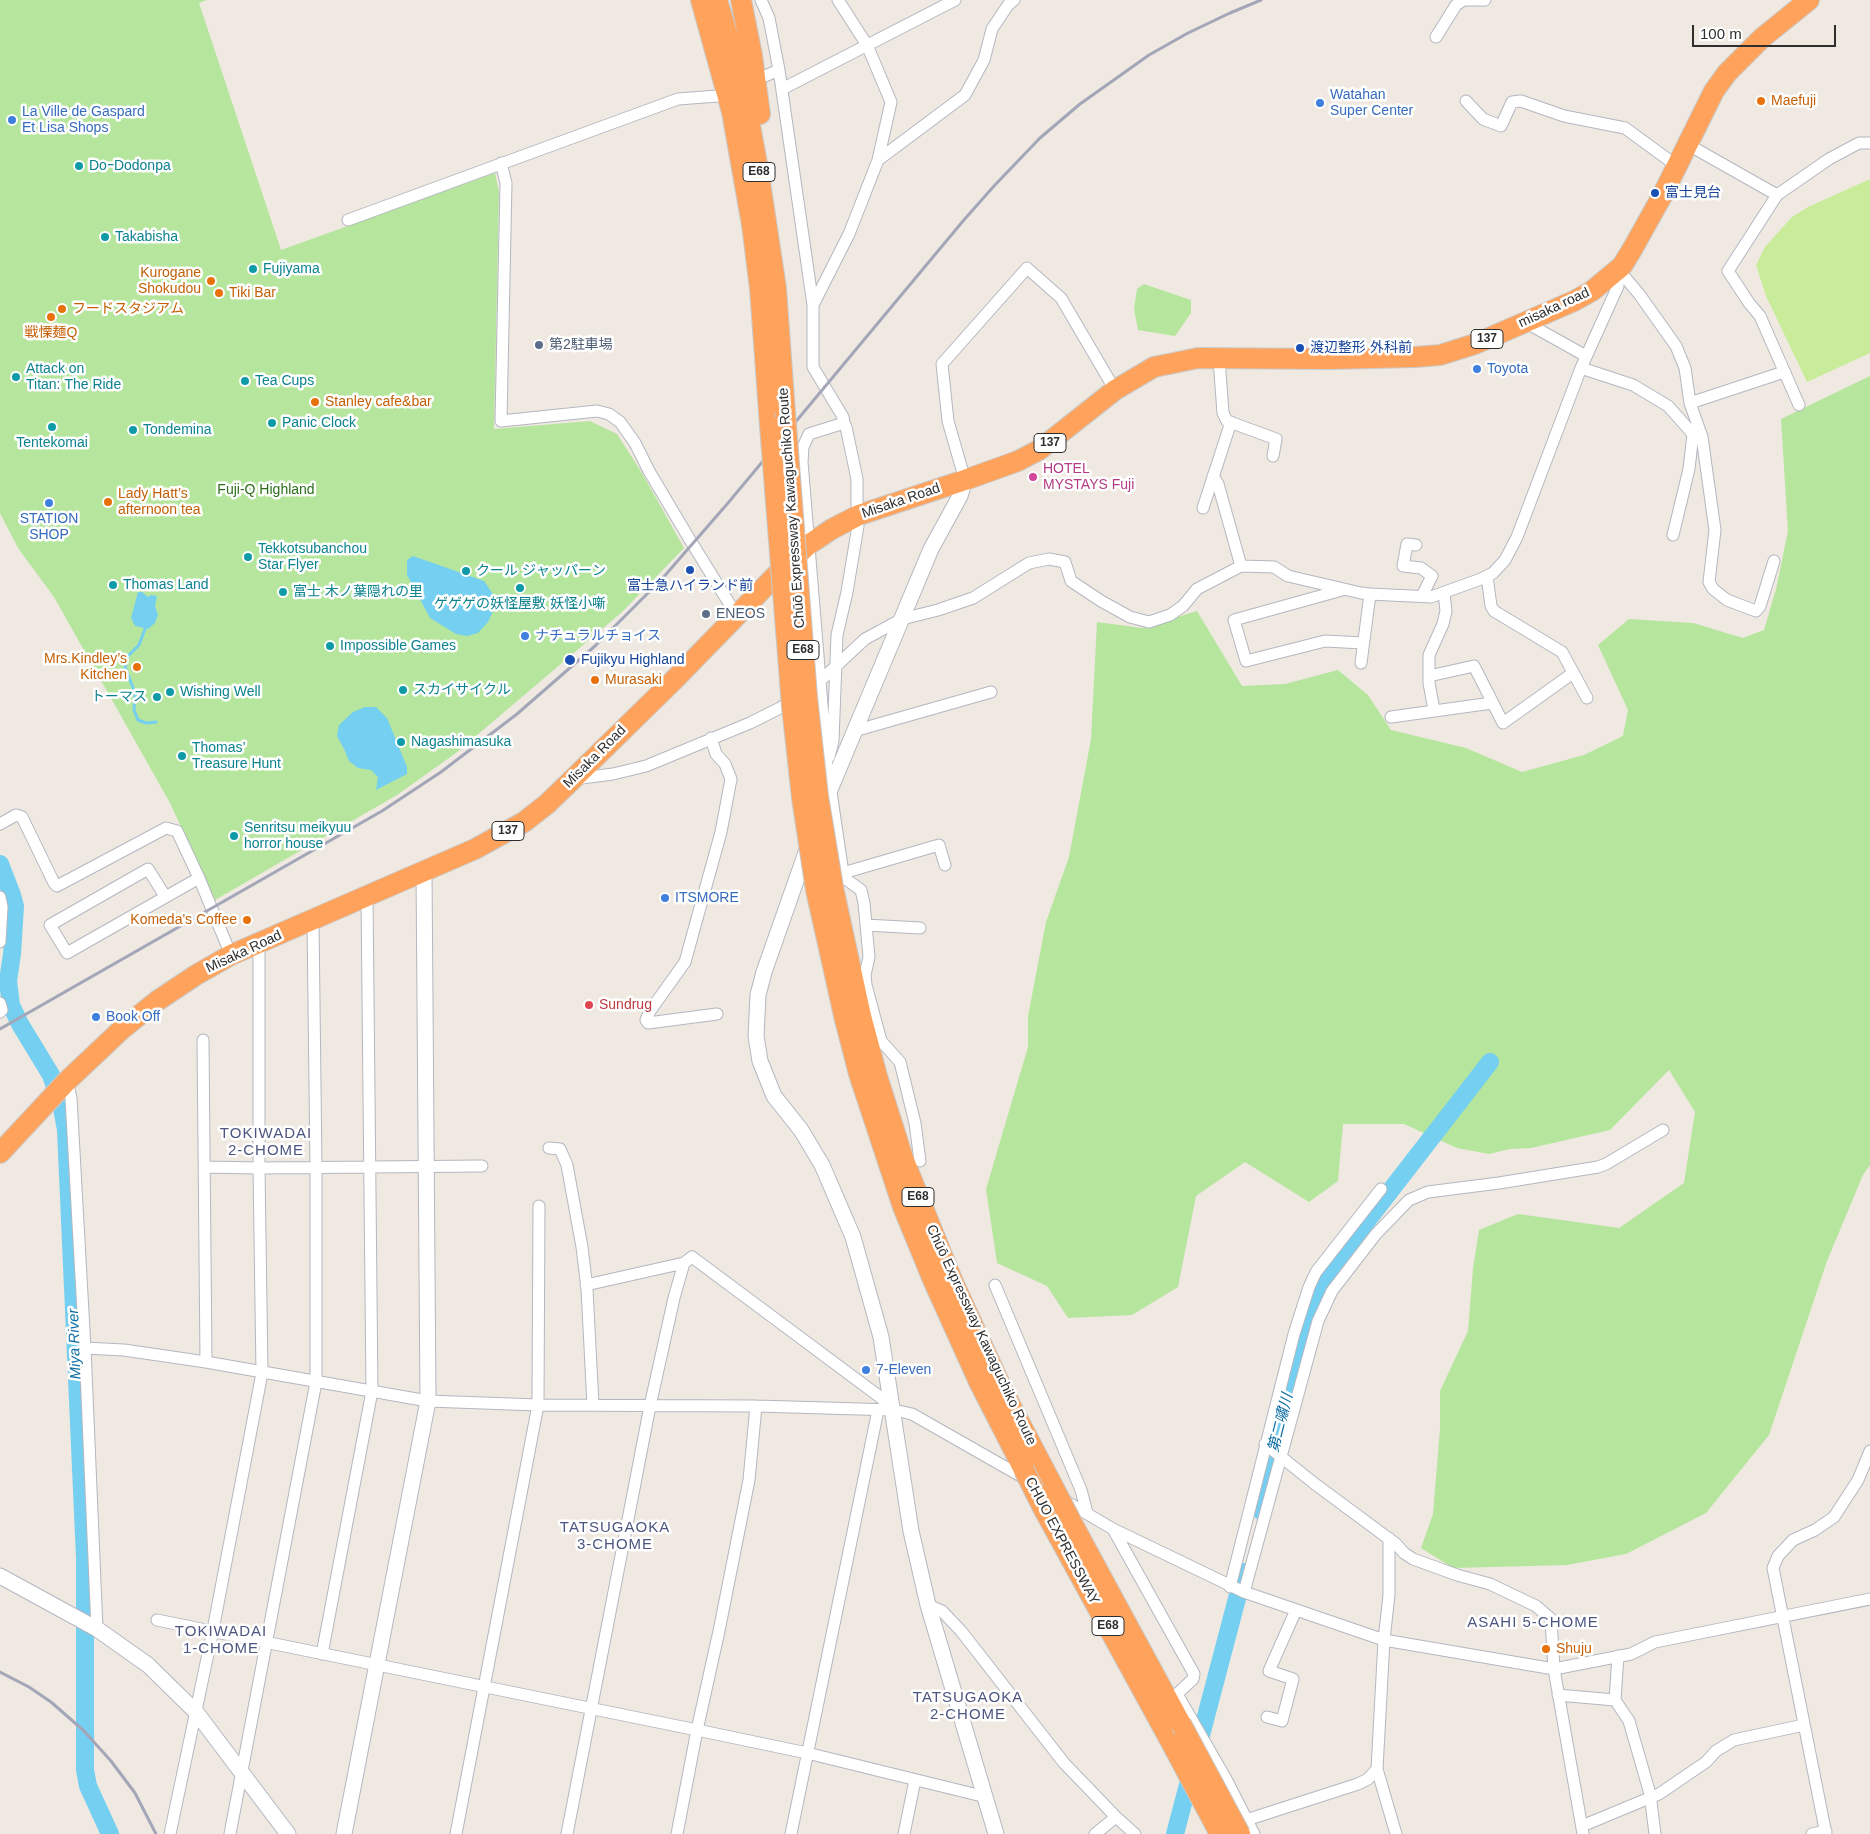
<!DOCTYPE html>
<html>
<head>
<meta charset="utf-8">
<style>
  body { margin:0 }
  #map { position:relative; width:1870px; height:1834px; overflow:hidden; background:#efe9e1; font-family:Helvetica,sans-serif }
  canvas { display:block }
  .scale { position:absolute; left:1692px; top:25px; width:144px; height:22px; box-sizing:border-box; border:2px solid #2e2e2e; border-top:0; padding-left:6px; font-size:15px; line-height:18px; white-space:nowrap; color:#2e2e2e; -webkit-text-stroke:4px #fff; paint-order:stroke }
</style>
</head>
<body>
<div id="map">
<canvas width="1870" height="1834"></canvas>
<div class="scale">100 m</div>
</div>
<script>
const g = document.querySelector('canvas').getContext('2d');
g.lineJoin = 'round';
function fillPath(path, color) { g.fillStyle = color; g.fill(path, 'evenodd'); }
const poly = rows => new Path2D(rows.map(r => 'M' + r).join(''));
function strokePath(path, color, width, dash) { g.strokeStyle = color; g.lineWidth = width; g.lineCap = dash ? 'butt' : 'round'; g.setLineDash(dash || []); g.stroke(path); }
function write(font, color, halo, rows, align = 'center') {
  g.font = font + ' Helvetica,"Noto Sans JP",sans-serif'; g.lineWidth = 5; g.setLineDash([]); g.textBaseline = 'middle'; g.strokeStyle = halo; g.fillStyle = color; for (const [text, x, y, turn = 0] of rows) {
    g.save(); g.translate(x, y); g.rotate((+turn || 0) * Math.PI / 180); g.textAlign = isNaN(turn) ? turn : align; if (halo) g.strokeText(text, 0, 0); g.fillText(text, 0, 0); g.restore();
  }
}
fillPath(poly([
  [0,0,207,0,199,3,281,250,495,173,499,192,494,429,590,421,617,434,642,473,684,548,622,612,456,753,397,795,215,900,170,803,54,597,18,548,0,513],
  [1144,284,1191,300,1191,313,1175,336,1138,330,1134,309,1137,289],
  [1870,376,1870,1165,1863,1175,1827,1261,1769,1435,1706,1513,1626,1554,1567,1565,1453,1568,1421,1548,1433,1514,1440,1429,1440,1391,1468,1331,1473,1268,1479,1230,1518,1214,1619,1228,1684,1183,1695,1112,1669,1070,1610,1130,1531,1148,1510,1149,1489,1154,1457,1148,1404,1124,1343,1124,1338,1181,1309,1202,1245,1162,1196,1196,1178,1287,1132,1315,1068,1318,1047,1286,997,1263,986,1189,1028,1047,1028,1016,1046,922,1069,857,1091,739,1097,622,1142,628,1197,611,1242,686,1285,684,1338,670,1368,695,1391,730,1466,748,1522,772,1584,755,1623,736,1628,710,1598,645,1629,619,1693,623,1743,638,1764,630,1776,589,1788,531,1781,419]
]), '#b6e59e');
fillPath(poly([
  [1870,179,1870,353,1807,382,1766,296,1756,265,1765,247,1792,217,1808,207]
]), '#c9ec9a');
fillPath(poly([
  [413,556,484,581,495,597,494,609,488,622,478,633,467,636,456,634,430,618,407,575,407,560],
  [138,592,142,592,148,597,151,595,157,596,155,606,158,615,155,623,148,629,135,626,131,618],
  [365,707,376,707,387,718,407,767,407,774,376,790,378,777,371,770,358,768,349,761,344,749,337,736,339,725,353,712]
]), '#75cff0');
strokePath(poly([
  [145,629,139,645,128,656,125,667,135,693,134,710,138,720,146,723,156,722]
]), '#75cff0', 3);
strokePath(poly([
  [0,864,12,895,15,906,12,954,8,981,11,1005,20,1024,51,1075,62,1108,66,1130,85,1558,85,1770,88,1786,110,1834],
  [1261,1511,1266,1490,1271,1452,1289,1385,1312,1304,1321,1285,1332,1266,1490,1062],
  [1175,1834,1244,1572]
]), '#75cff0', 18);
const street = poly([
  [761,0,769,18,779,70,813,305],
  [838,0,867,45,891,102,878,160,849,234,813,305,813,367,843,417,844,423,809,434,803,447,802,462,827,765,843,873,847,880,861,890,864,903,869,957,865,975,866,985,881,1041,900,1062,915,1123,920,1161],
  [1461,0,1485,0],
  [1436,37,1456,5,1462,1],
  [765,76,779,70],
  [782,89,955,0],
  [1466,101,1483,119,1501,126,1512,102,1521,101,1564,116,1625,128,1677,166],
  [1687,144,1777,195,1829,159,1859,143,1870,143],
  [878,160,965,95,984,60,992,29,1008,5,1014,0],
  [501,163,506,183,501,421,597,411,609,414,620,422,635,443,649,471,687,535,737,616],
  [1777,195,1728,271,1749,303,1760,316,1799,405],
  [348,220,678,99,718,96],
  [1525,322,1586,356],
  [1219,359,1223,413,1227,421,1276,439,1273,456],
  [1581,368,1633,385,1668,406,1693,434,1689,469,1673,535],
  [1690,403,1784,372],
  [844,423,846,427,857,479,857,505],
  [1213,476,1218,484,1241,566],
  [965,480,948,421,942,364,1027,268,1061,298,1115,390],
  [1203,508,1231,422],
  [1416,545,1407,544,1403,566,1421,568,1432,576,1422,596],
  [1487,576,1491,606,1494,611,1562,652,1587,698],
  [1342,590,1234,620,1246,661,1325,641,1363,643],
  [1361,663,1370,594],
  [1429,676,1474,666,1503,723,1573,673],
  [1434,710,1429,683,1429,655,1443,624,1446,611,1444,593],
  [1391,717,1492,703],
  [854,731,991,692],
  [711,738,716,754,725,764,731,779,721,832,685,962,650,1011,646,1020,648,1023,717,1014],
  [829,757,833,741,837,635,847,592,858,526],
  [574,779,613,774,646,766,750,723,780,708,820,681,865,639,902,619,938,610,973,598,1029,563,1049,559,1065,562,1071,581,1101,601,1130,617,1149,622,1170,615,1183,606,1197,589,1241,566,1274,567,1288,576,1361,593,1370,594,1431,597,1481,579,1493,573,1505,560,1517,537,1581,368,1618,286,1618,269,1639,294,1676,346,1685,368,1690,403,1702,437,1715,530,1709,582,1713,589,1727,600,1756,611,1760,606,1774,561],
  [0,824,16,815,22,817,54,883,57,886,166,828,177,831,199,878,231,955],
  [843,873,939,845,945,865],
  [165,896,148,869,50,925,67,953,199,878],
  [0,897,2,907,0,942],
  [866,925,920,928],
  [0,1003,2,1010,0,1012],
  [203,1040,206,1362],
  [67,1081,71,1098,85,1348,97,1629],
  [549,1148,560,1149,567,1165,582,1247,587,1289,593,1405],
  [204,1167,259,1168,482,1166],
  [586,1285,684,1263],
  [995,1285,1081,1490,1087,1513],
  [85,1348,124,1350,206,1362,428,1401,538,1405,756,1406,894,1410,912,1414,1026,1479],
  [1265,1444,1315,1484,1396,1544,1404,1553,1413,1559,1457,1575,1490,1584,1536,1606,1551,1619,1554,1669,1583,1834],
  [1062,1499,1113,1529,1244,1592,1384,1640,1554,1669,1631,1654,1655,1642,1870,1599],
  [1113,1529,1194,1674,1193,1679,1177,1694,1226,1779,1254,1834],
  [1389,1538,1389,1595,1384,1640,1377,1769,1396,1834],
  [1230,1587,1294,1334,1309,1287,1316,1272,1381,1189],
  [1244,1592,1318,1321,1332,1291,1376,1234,1409,1200,1428,1192,1499,1183,1598,1167,1606,1164,1663,1130],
  [928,1605,942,1611,961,1631,1064,1763,1116,1817,1135,1834],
  [157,1620,697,1730,807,1753,986,1797],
  [322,1654,372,1391,367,896],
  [1618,1656,1615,1700,1629,1721,1650,1794,1655,1834],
  [1558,1695,1615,1700],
  [1267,1717,1282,1721,1293,1679,1269,1671,1296,1610],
  [1240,1822,1358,1784,1368,1779,1377,1769],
  [1582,1826,1659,1794,1706,1762,1716,1751,1734,1740,1804,1725],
  [170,1834,213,1630,262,1373,259,1168,259,944],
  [230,1834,316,1382,316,1167,313,920],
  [456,1834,538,1405,539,1206],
  [567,1834,650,1406,674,1298,684,1263,692,1257,880,1397,894,1410],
  [677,1834,697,1730,719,1631,749,1480,756,1406],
  [791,1834,878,1410],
  [904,1834,915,1780],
  [1095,1834,1116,1817],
  [1812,1834,1826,1831],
  [1826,1834,1773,1568,1778,1556,1793,1540,1815,1530,1834,1517,1858,1480,1870,1451]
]);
const secondary = poly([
  [821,811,931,549,960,496,965,480],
  [809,844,764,972,758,995,756,1036,760,1061,774,1096,801,1130,822,1165,853,1237,881,1337,911,1531,928,1605,996,1834],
  [0,1576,97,1629,148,1665,196,1712,288,1834],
  [344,1834,428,1401,424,870]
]);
const highway = poly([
  [701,0,732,112,752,225,760,289,770,426],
  [717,0,735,60,747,109,758,169,776,288,785,412],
  [741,0,752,55,760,114],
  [833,887,861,1016,877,1076,903,1158,953,1282,1004,1393,1054,1488],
  [816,890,845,1020,859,1074,903,1207,933,1280,979,1382,1024,1470],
  [0,1153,67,1081,121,1030,157,1001,196,975,231,955,475,849,524,822,547,804,573,779,673,681,786,565,808,545,832,529,859,515,965,480,1018,461,1039,450,1115,390,1154,367,1198,358,1329,359,1415,357,1440,355,1475,344,1574,301,1592,291,1622,266,1633,248,1662,196,1714,91,1727,73,1762,38,1809,0],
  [1043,1508,1172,1744],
  [1072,1523,1181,1724]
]);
strokePath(street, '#b4b7c1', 13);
strokePath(secondary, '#b4b7c1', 17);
strokePath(highway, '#c9c9c9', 22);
strokePath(street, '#fff', 11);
strokePath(secondary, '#fff', 15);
strokePath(highway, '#ffa35c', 20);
strokePath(poly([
  [0,1029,382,811,441,772,517,714,595,646,661,580,728,503,963,221,994,186,1040,138,1080,104,1149,55,1188,33,1230,13,1261,0],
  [0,1672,29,1687,51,1702,83,1730,111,1761,135,1793,156,1834]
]), '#a3a6b8', 3);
const highwayBridge = poly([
  [785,412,807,697,818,796,833,887],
  [770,426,792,707,802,798,816,890],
  [1024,1470,1043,1508],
  [1054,1488,1072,1523],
  [1181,1724,1240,1834],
  [1172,1744,1220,1834]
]);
strokePath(highwayBridge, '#c9c9c9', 22, []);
strokePath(highwayBridge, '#ffa35c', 20);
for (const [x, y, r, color] of [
  [1761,101,5,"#e8710a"],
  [1320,103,5,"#3f7fe0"],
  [12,120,5,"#3f7fe0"],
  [79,166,5,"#0f9aa8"],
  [1655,193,5,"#1a4fb4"],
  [105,237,5,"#0f9aa8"],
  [253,269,5,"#0f9aa8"],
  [211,281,5,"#e8710a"],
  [219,293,5,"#e8710a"],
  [62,309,5,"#e8710a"],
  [51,317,5,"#e8710a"],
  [539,345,5,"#5c6f8a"],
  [1300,348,5,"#1a4fb4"],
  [1477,369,5,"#3f7fe0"],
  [16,377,5,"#0f9aa8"],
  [245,381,5,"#0f9aa8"],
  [315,402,5,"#e8710a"],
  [272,423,5,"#0f9aa8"],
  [52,427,5,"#0f9aa8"],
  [133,430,5,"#0f9aa8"],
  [1033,477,5,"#d1479c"],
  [108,502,5,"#e8710a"],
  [49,503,5,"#3f7fe0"],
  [248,557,5,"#0f9aa8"],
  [690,570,5,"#1a4fb4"],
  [466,571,5,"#0f9aa8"],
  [113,585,5,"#0f9aa8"],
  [520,588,5,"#0f9aa8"],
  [283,592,5,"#0f9aa8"],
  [706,614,5,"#5c6f8a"],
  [525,636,5,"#3f7fe0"],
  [330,646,5,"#0f9aa8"],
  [570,660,6,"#1a4fb4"],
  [137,667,5,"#e8710a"],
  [595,680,5,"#e8710a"],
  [403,690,5,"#0f9aa8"],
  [170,692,5,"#0f9aa8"],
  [157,697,5,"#0f9aa8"],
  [401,742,5,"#0f9aa8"],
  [182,756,5,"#0f9aa8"],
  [234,836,5,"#0f9aa8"],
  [665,898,5,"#3f7fe0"],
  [247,920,5,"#e8710a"],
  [589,1005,5,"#e0444e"],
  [96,1017,5,"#3f7fe0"],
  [866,1370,5,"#3f7fe0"],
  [1546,1649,5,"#e8710a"]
]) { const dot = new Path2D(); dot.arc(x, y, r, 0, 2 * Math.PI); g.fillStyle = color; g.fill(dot); strokePath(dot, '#fff', 2); }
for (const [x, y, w] of [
  [759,172,32],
  [1487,339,32],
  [1050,443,32],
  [803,650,32],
  [508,831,32],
  [918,1197,32],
  [1108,1626,32]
]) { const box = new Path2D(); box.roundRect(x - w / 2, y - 9.5, w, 19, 4); g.fillStyle = '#fff'; g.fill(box); strokePath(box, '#2e2e2e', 1); }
write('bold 12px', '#2e2e2e', null, [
  ["E68",759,172],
  ["137",1487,339],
  ["137",1050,443],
  ["E68",803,650],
  ["137",508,831],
  ["E68",918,1197],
  ["E68",1108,1626]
]);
write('14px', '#366cbe', '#fff', [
  ["Watahan",1330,95],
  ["Super Center",1330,111],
  ["La Ville de Gaspard",22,112],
  ["Et Lisa Shops",22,128],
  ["Toyota",1487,369],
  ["STATION",49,519,"center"],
  ["SHOP",49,535,"center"],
  ["ナチュラルチョイス",535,636],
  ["ITSMORE",675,898],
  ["Book Off",106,1017],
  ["7-Eleven",876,1370]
], 'left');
write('14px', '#c56008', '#fff', [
  ["Maefuji",1771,101],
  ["Kurogane",201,273,"right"],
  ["Shokudou",201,289,"right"],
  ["Tiki Bar",229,293],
  ["フードスタジアム",72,309],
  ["戦慄麺Q",51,333,"center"],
  ["Stanley cafe&bar",325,402],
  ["Lady Hatt’s",118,494],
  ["afternoon tea",118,510],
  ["Mrs.Kindley’s",127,659,"right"],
  ["Kitchen",127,675,"right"],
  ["Murasaki",605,680],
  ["Komeda's Coffee",237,920,"right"],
  ["Shuju",1556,1649]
], 'left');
write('14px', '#0d838f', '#fff', [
  ["DoｰDodonpa",89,166],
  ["Takabisha",115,237],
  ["Fujiyama",263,269],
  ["Attack on",26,369],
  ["Titan: The Ride",26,385],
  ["Tea Cups",255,381],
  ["Panic Clock",282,423],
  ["Tondemina",143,430],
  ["Tentekomai",52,443,"center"],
  ["Tekkotsubanchou",258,549],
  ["Star Flyer",258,565],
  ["クール ジャッパーン",476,571],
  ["Thomas Land",123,585],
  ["富士 木ノ葉隠れの里",293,592],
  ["ゲゲゲの妖怪屋敷 妖怪小噺",520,604,"center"],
  ["Impossible Games",340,646],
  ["スカイサイクル",413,690],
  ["Wishing Well",180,692],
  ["トーマス",147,697,"right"],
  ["Nagashimasuka",411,742],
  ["Thomas’",192,748],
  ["Treasure Hunt",192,764],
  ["Senritsu meikyuu",244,828],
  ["horror house",244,844]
], 'left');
write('14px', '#164399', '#fff', [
  ["富士見台",1665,193],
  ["渡辺整形 外科前",1310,348],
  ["富士急ハイランド前",690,586,"center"],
  ["Fujikyu Highland",581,660]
], 'left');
write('14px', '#2e2e2e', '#fff', [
  ["misaka road",1554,308,-25],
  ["Misaka Road",901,501,-19],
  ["Chūō Expressway Kawaguchiko Route",792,508,-94],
  ["Misaka Road",595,757,-45],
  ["Misaka Road",244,952,-25],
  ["Chūō Expressway Kawaguchiko Route",981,1335,65],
  ["CHUO EXPRESSWAY",1062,1541,62]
]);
write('14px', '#4e5e75', '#fff', [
  ["第2駐車場",549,345],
  ["ENEOS",716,614]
], 'left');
write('14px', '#b23c85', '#fff', [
  ["HOTEL",1043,469],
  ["MYSTAYS Fuji",1043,485]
], 'left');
write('14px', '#2c6e1b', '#fff', [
  ["Fuji-Q Highland",266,490]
]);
write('14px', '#be3a42', '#fff', [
  ["Sundrug",599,1005]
], 'left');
g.letterSpacing = '1px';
write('15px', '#4d5680', '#fff', [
  ["TOKIWADAI",266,1134],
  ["2-CHOME",266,1151],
  ["TATSUGAOKA",615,1528],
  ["3-CHOME",615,1545],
  ["ASAHI 5-CHOME",1533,1623],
  ["TOKIWADAI",221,1632],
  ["1-CHOME",221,1649],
  ["TATSUGAOKA",968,1698],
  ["2-CHOME",968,1715]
]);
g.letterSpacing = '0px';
write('italic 15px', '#0d6fa3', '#fff', [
  ["Miya River",75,1344,-92],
  ["第二嘯川",1281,1423,-76]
]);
</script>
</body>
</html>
